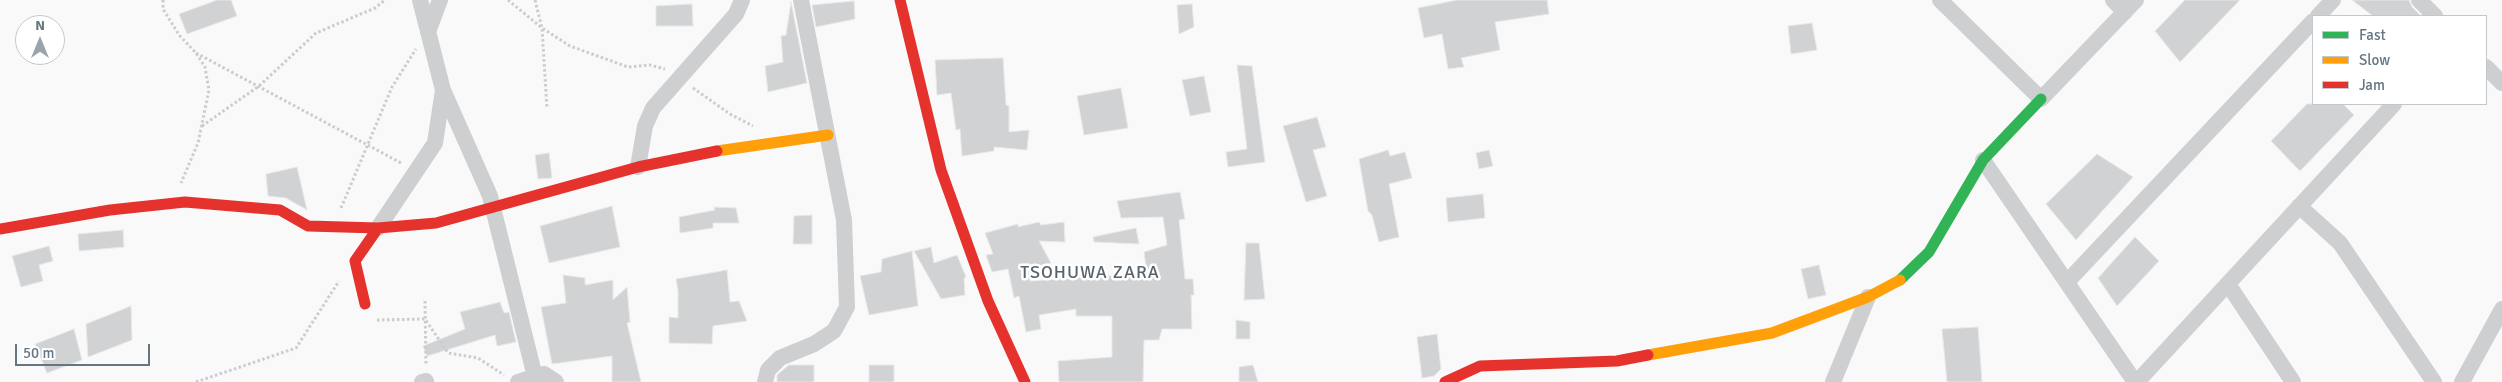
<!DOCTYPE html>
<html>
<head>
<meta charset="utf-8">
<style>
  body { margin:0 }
  #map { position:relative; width:2502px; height:382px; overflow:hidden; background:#f9f9f9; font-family:Signika,sans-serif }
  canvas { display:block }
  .legend { position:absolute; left:2312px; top:15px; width:175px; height:90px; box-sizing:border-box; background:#fff; border:1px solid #c1c8cd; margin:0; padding:6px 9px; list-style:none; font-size:15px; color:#657683 }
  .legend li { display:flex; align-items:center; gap:10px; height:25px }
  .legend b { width:25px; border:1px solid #c1c8cd }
  .north { position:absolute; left:15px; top:15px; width:50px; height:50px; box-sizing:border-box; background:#fff; border:1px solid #c1c8cd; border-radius:50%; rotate:0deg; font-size:14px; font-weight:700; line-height:20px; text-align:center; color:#657683 }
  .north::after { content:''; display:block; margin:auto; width:18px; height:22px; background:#99a4ac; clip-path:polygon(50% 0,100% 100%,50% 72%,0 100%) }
  .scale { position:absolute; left:15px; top:344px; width:135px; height:22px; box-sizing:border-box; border:2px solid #657683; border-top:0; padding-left:6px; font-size:15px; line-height:18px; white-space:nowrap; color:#657683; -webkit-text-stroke:4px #fff; paint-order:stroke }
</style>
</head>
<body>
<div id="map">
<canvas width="2502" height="382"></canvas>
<ul class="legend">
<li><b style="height:6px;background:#30b455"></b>Fast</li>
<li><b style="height:6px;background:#ff9f0a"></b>Slow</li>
<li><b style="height:6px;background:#e5322d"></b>Jam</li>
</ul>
<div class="north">N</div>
<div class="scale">50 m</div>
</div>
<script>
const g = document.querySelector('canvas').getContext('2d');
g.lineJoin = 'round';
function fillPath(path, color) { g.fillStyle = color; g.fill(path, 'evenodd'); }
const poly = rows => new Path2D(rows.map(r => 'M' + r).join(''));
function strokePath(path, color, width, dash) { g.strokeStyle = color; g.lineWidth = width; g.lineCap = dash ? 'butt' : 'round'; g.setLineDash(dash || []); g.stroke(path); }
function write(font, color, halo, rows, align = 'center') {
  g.font = font + ' Signika,sans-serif'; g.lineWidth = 5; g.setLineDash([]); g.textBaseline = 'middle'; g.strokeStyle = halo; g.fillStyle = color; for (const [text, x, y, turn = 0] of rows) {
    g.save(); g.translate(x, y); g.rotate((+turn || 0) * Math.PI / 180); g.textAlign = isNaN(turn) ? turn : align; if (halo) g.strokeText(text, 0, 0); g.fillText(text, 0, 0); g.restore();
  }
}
const building = poly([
  [217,0,231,0,237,16,187,34,179,14,217,0],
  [1457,0,1547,0,1549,14,1495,22,1500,50,1461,58,1464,67,1448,69,1442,34,1424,38,1418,8,1457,0],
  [2185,0,2240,0,2180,62,2155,31,2185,0],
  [2352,0,2409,0,2412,7,2421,16,2373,16,2352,0],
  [854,1,855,19,816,27,812,5,854,1],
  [791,2,807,83,768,92,765,66,783,62,781,36,786,35,791,2],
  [692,4,693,26,656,26,656,6,692,4],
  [1192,4,1194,27,1179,34,1177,5,1192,4],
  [1812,23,1817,50,1791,54,1788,26,1812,23],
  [1003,58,1006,105,1009,106,1009,132,1029,130,1027,150,994,147,994,151,962,156,960,129,956,130,951,93,937,95,935,60,1003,58],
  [1237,65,1252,66,1265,162,1228,167,1226,152,1247,149,1237,65],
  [1204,76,1211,112,1190,116,1182,80,1204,76],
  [1121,88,1128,128,1084,135,1077,96,1121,88],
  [2307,104,2343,104,2354,115,2300,171,2271,141,2307,104],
  [1317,117,1326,147,1313,150,1327,196,1306,202,1283,126,1317,117],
  [1388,150,1390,156,1405,152,1412,178,1389,184,1399,237,1379,242,1372,215,1368,211,1359,159,1388,150],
  [1489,150,1493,166,1479,169,1476,153,1489,150],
  [549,153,552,178,538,179,535,155,549,153],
  [2097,154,2133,177,2076,240,2046,204,2097,154],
  [297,167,307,210,286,198,268,196,266,174,297,167],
  [1180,192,1185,219,1179,220,1185,279,1193,279,1194,295,1191,295,1192,329,1162,329,1159,340,1144,340,1143,382,1059,382,1058,361,1112,357,1112,316,1076,316,1076,309,1039,315,1041,329,1026,332,1019,296,1014,298,1008,269,992,272,986,255,993,254,985,233,1018,224,1018,227,1039,222,1041,225,1064,222,1065,242,1039,241,1051,263,1028,268,1030,281,1147,273,1144,252,1167,245,1163,217,1121,218,1117,201,1180,192],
  [1483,194,1485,218,1448,222,1446,198,1483,194],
  [612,206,620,247,549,263,540,226,612,206],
  [714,207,736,208,739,223,713,223,713,228,680,233,679,217,715,210,714,207],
  [812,215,812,244,793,244,794,216,812,215],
  [1136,228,1139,244,1094,242,1093,237,1136,228],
  [123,230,124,247,79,251,78,234,123,230],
  [2135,237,2159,261,2117,306,2098,278,2135,237],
  [1246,243,1259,243,1265,299,1244,300,1246,243],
  [49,246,53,261,39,265,43,281,21,287,12,256,49,246],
  [931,247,934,263,957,255,966,277,964,278,965,295,941,299,914,251,931,247],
  [912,251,918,306,869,315,860,276,881,272,882,259,912,251],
  [1819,265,1826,295,1808,299,1801,269,1819,265],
  [727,270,730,302,739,301,747,321,713,326,712,344,669,343,669,317,678,318,678,291,676,279,727,270],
  [563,275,585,278,585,285,613,280,613,300,627,287,630,322,627,323,641,382,612,382,612,356,552,364,541,307,566,303,563,275],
  [500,302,504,313,509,312,516,342,497,346,495,335,427,356,423,346,465,329,460,312,500,302],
  [131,306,132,340,88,357,86,324,131,306],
  [1236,320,1250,322,1250,339,1236,339,1236,320],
  [1978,327,1982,382,1947,382,1942,329,1978,327],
  [74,329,82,360,47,373,35,344,74,329],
  [1437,334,1441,369,1434,376,1422,378,1417,337,1437,334],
  [789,365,814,365,814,382,777,382,777,375,789,365],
  [869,365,894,365,894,382,869,382,869,365],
  [1253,365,1258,382,1239,382,1239,367,1253,365]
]);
fillPath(building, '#d0d2d3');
strokePath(building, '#e8e8e8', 1);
strokePath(poly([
  [163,0,163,9,179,35,196,53,205,67,209,90,198,143,181,183],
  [508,0,542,28,570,46,628,67,650,65,665,69],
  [535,0,542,28,547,109],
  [196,53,403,164],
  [693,88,730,114,753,126],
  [202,126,259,86,316,33,375,8,385,0],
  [341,208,392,87,416,49],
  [425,301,426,366],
  [377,320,425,319,448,353,478,358,504,375],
  [196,382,296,348,339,281]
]), '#cbcccd', 3, [2.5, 2.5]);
strokePath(poly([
  [420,0,443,90,490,196,535,377],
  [1940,0,2041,99,2136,0],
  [2113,0,2125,12],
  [2419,0,2435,16],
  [2318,16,2333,0],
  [428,32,440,0],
  [2486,67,2502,83],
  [1983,160,2135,382],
  [638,167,645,126,653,108,736,14,742,0],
  [2299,206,2340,243,2434,382],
  [378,228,435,143,443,90],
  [2067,282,2313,21],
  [2228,284,2293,382],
  [422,382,426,381],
  [518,382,544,374,556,382],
  [765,382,768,370,780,358,814,344,834,331,847,307,844,220,801,0],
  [1833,382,1868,297],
  [2137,382,2394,104],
  [2462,382,2502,309]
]), '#cecfd0', 16);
strokePath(poly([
  [1900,280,1929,252,1983,160,2041,99]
]), '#30b455', 11);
strokePath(poly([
  [717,151,828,135],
  [1648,355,1772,333,1868,297,1900,280]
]), '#ff9f0a', 11);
strokePath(poly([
  [900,0,941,170,988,301,1025,382],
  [378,228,436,223,638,167,717,151],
  [0,229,110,210,185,202,280,210,308,226,378,228,355,261,365,304],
  [1445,382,1480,366,1617,361,1648,355]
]), '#e5322d', 11);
g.letterSpacing = '1px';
write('18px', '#57646e', '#fff', [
  ["TSOHUWA ZARA",1090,273]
]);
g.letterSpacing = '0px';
</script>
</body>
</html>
